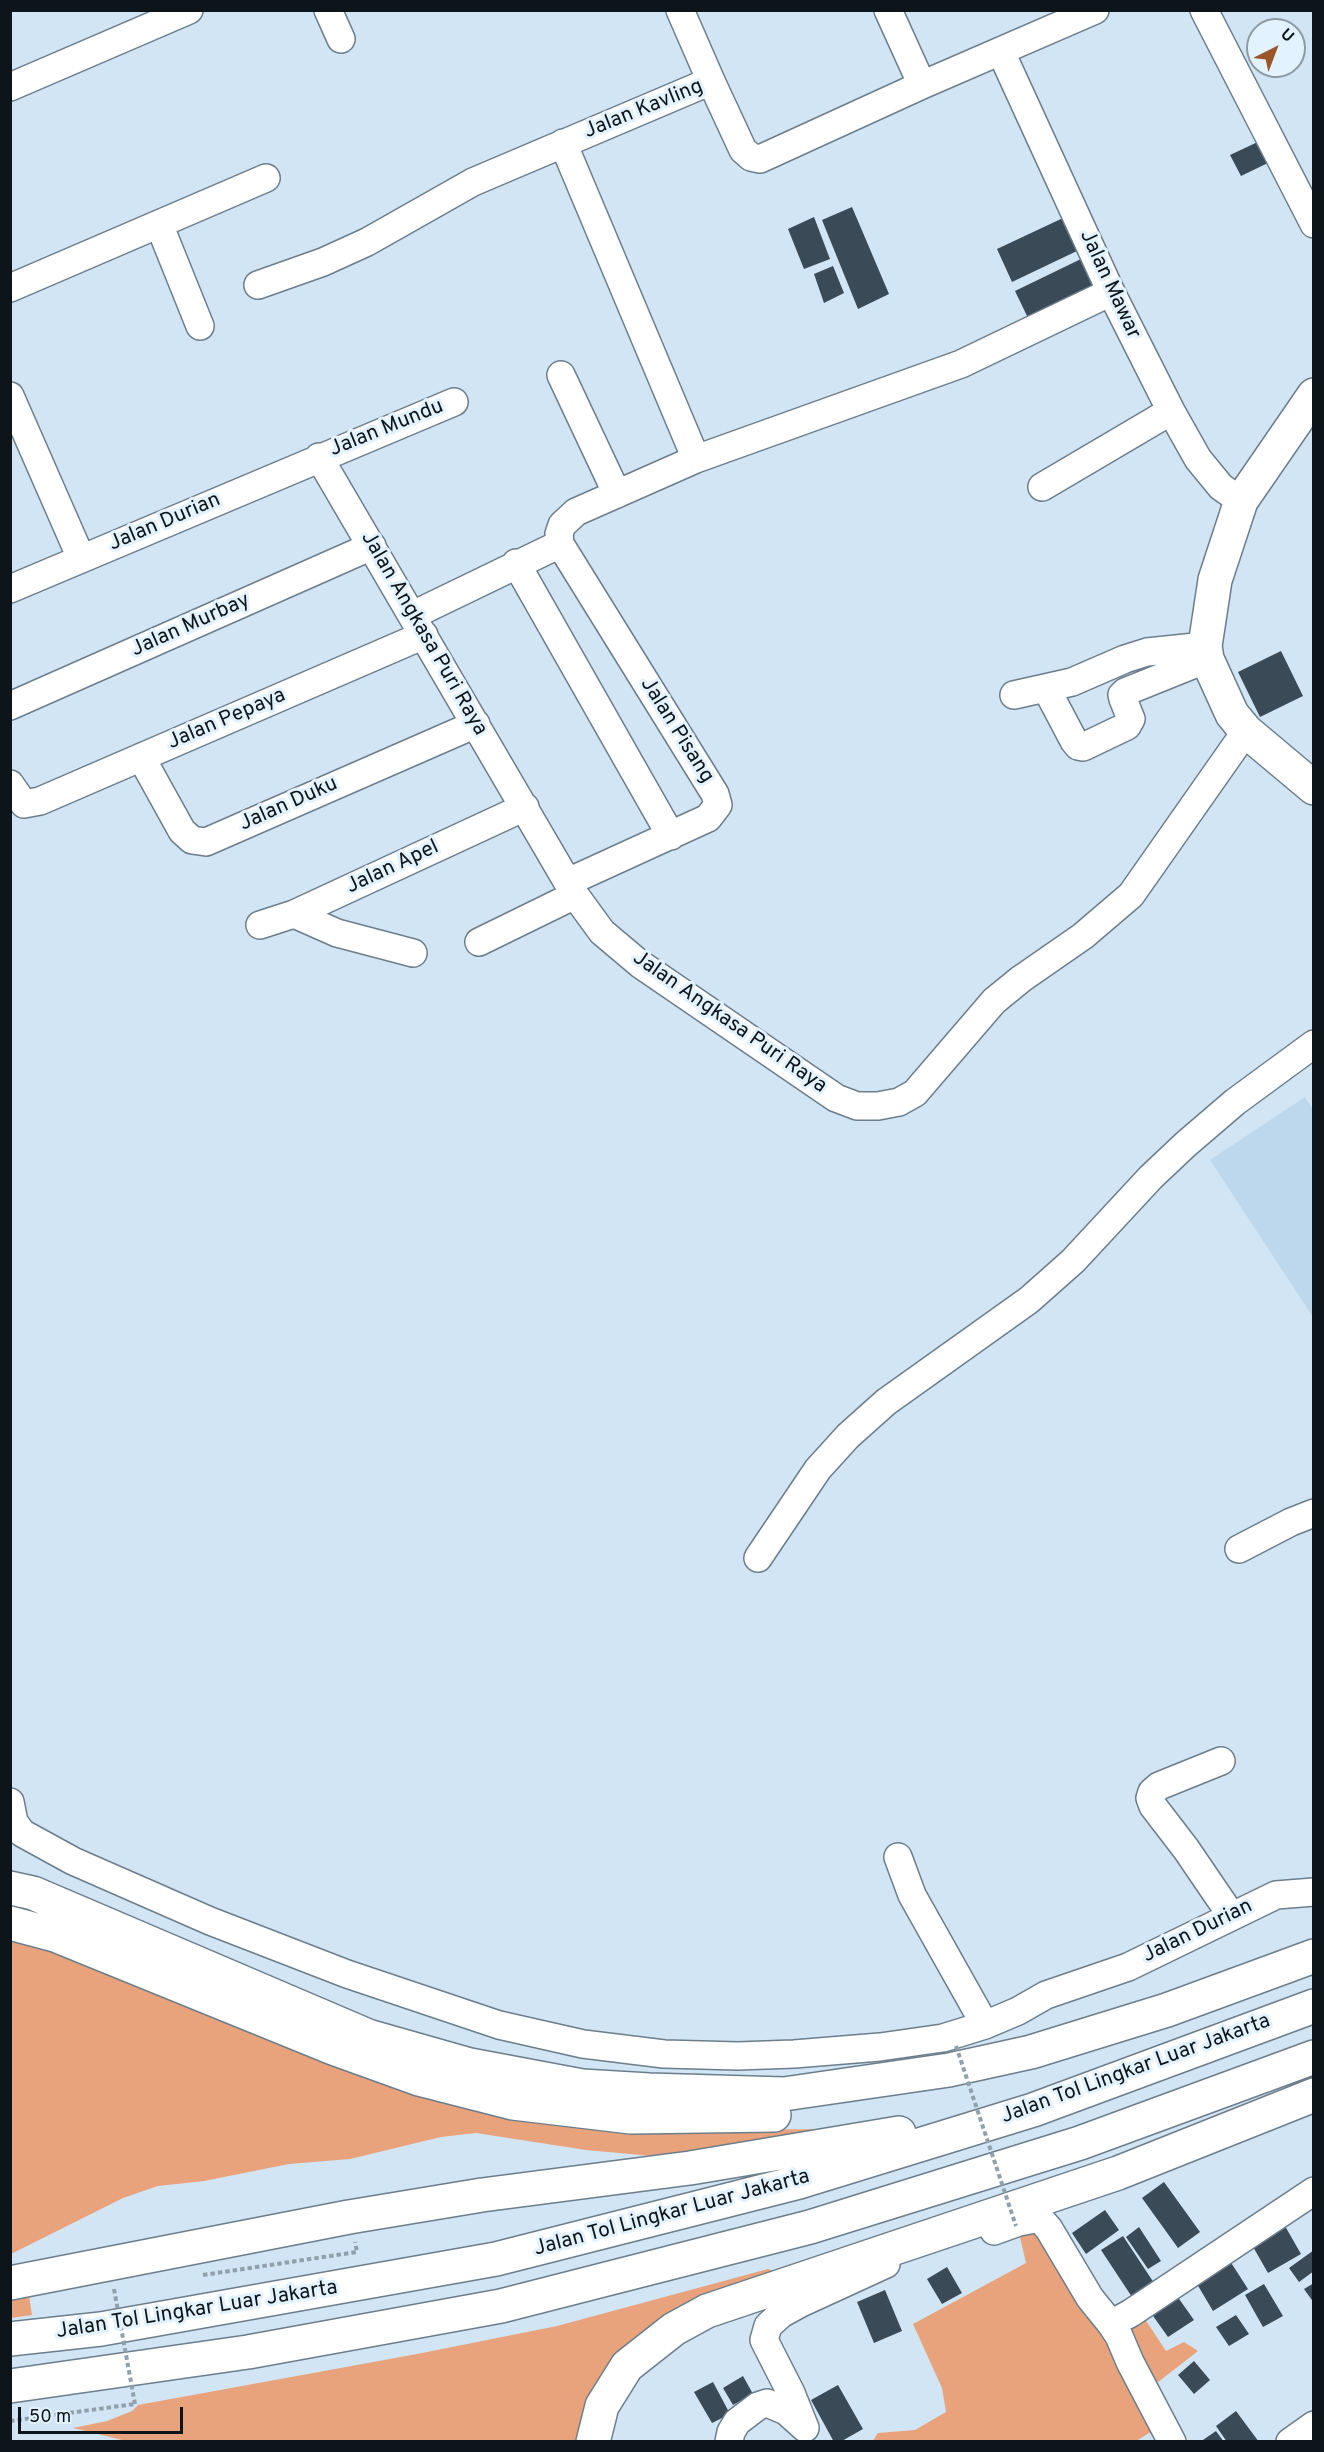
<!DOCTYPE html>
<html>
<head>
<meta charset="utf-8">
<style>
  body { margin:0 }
  #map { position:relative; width:1324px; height:2452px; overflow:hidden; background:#d1e5f4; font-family:Overpass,sans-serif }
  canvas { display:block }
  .frame { position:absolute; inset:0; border:12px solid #0e151a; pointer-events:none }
  .north { position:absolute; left:1246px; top:18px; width:60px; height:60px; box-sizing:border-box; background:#e2f2fe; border:2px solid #8d9aa3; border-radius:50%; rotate:42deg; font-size:16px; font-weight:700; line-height:24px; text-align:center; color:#0e151a }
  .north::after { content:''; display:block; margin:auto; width:21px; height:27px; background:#9a5529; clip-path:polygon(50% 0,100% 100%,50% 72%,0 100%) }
  .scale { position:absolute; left:18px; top:2407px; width:165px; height:27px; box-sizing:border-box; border:3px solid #0e151a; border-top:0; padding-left:8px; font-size:18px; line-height:21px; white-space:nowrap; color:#0e151a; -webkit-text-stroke:4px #e2f2fe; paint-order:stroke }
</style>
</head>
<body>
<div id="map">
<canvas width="1324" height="2452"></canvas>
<div class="frame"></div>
<div class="north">U</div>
<div class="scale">50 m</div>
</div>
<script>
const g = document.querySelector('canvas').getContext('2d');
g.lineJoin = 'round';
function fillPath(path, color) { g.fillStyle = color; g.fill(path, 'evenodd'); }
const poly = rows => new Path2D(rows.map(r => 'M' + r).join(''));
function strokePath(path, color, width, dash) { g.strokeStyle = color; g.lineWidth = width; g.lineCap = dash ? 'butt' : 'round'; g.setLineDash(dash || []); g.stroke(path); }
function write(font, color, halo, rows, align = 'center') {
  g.font = font + ' Overpass,sans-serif'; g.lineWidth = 6; g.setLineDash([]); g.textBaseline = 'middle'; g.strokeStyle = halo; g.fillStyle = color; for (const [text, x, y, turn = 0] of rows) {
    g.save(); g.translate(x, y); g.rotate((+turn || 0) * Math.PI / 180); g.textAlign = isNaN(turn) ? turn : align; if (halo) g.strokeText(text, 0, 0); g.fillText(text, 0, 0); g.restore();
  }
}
fillPath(poly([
  [1305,1097,1314,1111,1313,1317,1210,1160]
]), '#bdd8ec');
fillPath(poly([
  [11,1937,44,1946,105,1974,259,2032,729,2130,824,2129,674,2158,586,2150,476,2133,441,2137,350,2159,289,2164,204,2181,158,2186,123,2198,11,2254],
  [1055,2219,1051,2251,1056,2270,1109,2338,1141,2313,1166,2351,1184,2342,1198,2351,1144,2393,1164,2424,1136,2441,872,2442,878,2433,915,2430,946,2412,942,2388,913,2324,1026,2263,1020,2237],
  [768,2269,776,2272,676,2313,581,2441,130,2442,73,2428,107,2421,132,2411,138,2405,417,2354,557,2326],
  [10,2296,29,2296,32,2315,11,2318]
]), '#e8a37c');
fillPath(poly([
  [1262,140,1272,161,1241,176,1230,155],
  [852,207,889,294,858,309,822,220],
  [814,217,830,259,804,269,788,229],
  [1063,218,1079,250,1012,282,997,249],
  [1083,258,1098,286,1028,318,1015,291],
  [833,266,844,293,824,303,814,274],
  [1281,651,1303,696,1260,717,1238,672],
  [1164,2182,1200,2232,1178,2248,1142,2198],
  [1105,2210,1119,2230,1086,2254,1072,2233],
  [1285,2226,1301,2254,1268,2273,1252,2245],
  [1139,2227,1161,2261,1148,2269,1126,2237],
  [1123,2236,1154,2283,1132,2297,1101,2250],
  [1314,2250,1314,2271,1299,2282,1289,2268],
  [1228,2258,1248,2289,1213,2311,1194,2279],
  [947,2267,962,2293,942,2304,927,2279],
  [1314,2283,1314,2303,1304,2289],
  [1264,2284,1283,2316,1263,2327,1245,2295],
  [885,2290,902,2331,874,2343,857,2302],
  [1177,2296,1194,2320,1168,2337,1151,2313],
  [1236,2315,1249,2334,1229,2346,1216,2327],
  [1194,2361,1210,2380,1194,2394,1178,2375],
  [743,2376,753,2394,733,2405,723,2388],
  [713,2382,730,2414,712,2423,694,2392],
  [838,2385,863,2429,840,2442,834,2442,811,2400],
  [1236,2411,1259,2442,1227,2442,1216,2426],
  [1216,2431,1224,2442,1200,2442]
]), '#3a4a57');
const minor = poly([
  [328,10,341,39],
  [680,10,711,81],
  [888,10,922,85],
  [1204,10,1314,224],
  [1001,52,1111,292,1171,411,1198,459,1221,487,1241,501],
  [10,87,189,10],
  [563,143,696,459],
  [159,224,200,326],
  [258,285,323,262,367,242,473,182,711,81,743,150,751,157,760,159,922,85,1095,10],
  [10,288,266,178],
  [561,375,617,494],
  [10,396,81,558],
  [319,457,575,895,602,932,640,964,836,1098,857,1106,878,1106,899,1102,915,1093,994,1001,1021,979,1083,936,1131,895,1246,731],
  [1042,487,1171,411],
  [516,563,671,836],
  [10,589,454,402],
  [413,615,560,544],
  [1046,688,1074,741,1078,746,1083,747,1127,726,1131,719,1123,699,1122,695,1125,692,1207,659],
  [1014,695,1072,682,1125,659,1147,652,1205,646],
  [10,706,372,546],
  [141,757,182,831,192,840,206,842,476,724],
  [10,784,24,804,40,801,424,635],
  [568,882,708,818,718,805,715,794,560,544,559,534,562,525,576,512,696,459,961,364,1111,292],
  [294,914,337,933,413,953],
  [260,925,294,914,525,807],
  [479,942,575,895],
  [1239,1549,1291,1522,1314,1513],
  [758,1558,818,1469,848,1436,886,1402,1029,1300,1073,1261,1151,1177,1186,1144,1235,1102,1314,1044],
  [1221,1761,1159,1786,1152,1792,1150,1798,1153,1806,1186,1849,1231,1915],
  [10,1802,14,1822,22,1833,73,1861,210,1921,347,1974,499,2025,583,2044,664,2054,738,2056,794,2054,880,2047,943,2038,985,2025,1018,2011,1046,1995,1128,1967,1276,1895,1314,1892],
  [898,1857,912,1895,985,2025],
  [994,2231,1019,2222,1035,2219,1042,2221,1049,2229,1090,2298,1111,2324],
  [805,2428,791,2393,764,2340,768,2326,781,2314,801,2303,886,2264],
  [729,2442,731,2432,737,2422,758,2406,767,2403,786,2411,805,2428],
  [1172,2442,1130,2362,1119,2336,1111,2324,1131,2313,1314,2191],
  [1290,2442,1314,2425]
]);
const major = poly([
  [1314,395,1241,501,1215,580,1205,646,1207,659,1232,714,1246,731,1314,788]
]);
const highway = poly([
  [10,1888,33,1893,368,2036,470,2065,582,2086,649,2090,784,2094,949,2070,1031,2052,1167,2010,1314,1956],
  [10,1923,55,1935,333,2048,419,2079,513,2103,631,2117,774,2115],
  [10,2283,349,2217,482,2195,690,2168,899,2133],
  [10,2339,101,2329,496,2259,799,2182,1033,2110,1314,2006],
  [10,2386,248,2352,501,2306,810,2227,1080,2143,1314,2057],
  [593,2442,602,2406,627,2366,674,2329,707,2311,1118,2173,1314,2095]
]);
strokePath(minor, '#6c7e8c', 30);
strokePath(major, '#6c7e8c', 36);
strokePath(highway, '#6c7e8c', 36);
strokePath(poly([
  [203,2275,357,2252,355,2242],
  [10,2421,135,2404]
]), '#91a1ac', 4, [4.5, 3]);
strokePath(minor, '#fff', 27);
strokePath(major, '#fff', 33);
strokePath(highway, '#fff', 33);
strokePath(poly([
  [956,2046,1016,2226],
  [114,2289,135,2404]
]), '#91a1ac', 4, [4.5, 3]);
write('21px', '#0e151a', '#e2f2fe', [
  ["Jalan Kavling",644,110,-22],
  ["Jalan Mawar",1109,285,65],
  ["Jalan Mundu",387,429,-22],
  ["Jalan Durian",165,523,-23],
  ["Jalan Murbay",191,626,-24],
  ["Jalan Angkasa Puri Raya",423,634,60],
  ["Jalan Pepaya",227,720,-23],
  ["Jalan Pisang",676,731,58],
  ["Jalan Duku",289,805,-24],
  ["Jalan Apel",393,868,-25],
  ["Jalan Angkasa Puri Raya",729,1023,35],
  ["Jalan Durian",1198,1932,-26],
  ["Jalan Tol Lingkar Luar Jakarta",1136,2070,-20],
  ["Jalan Tol Lingkar Luar Jakarta",672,2214,-15],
  ["Jalan Tol Lingkar Luar Jakarta",197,2311,-9]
]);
</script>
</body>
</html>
